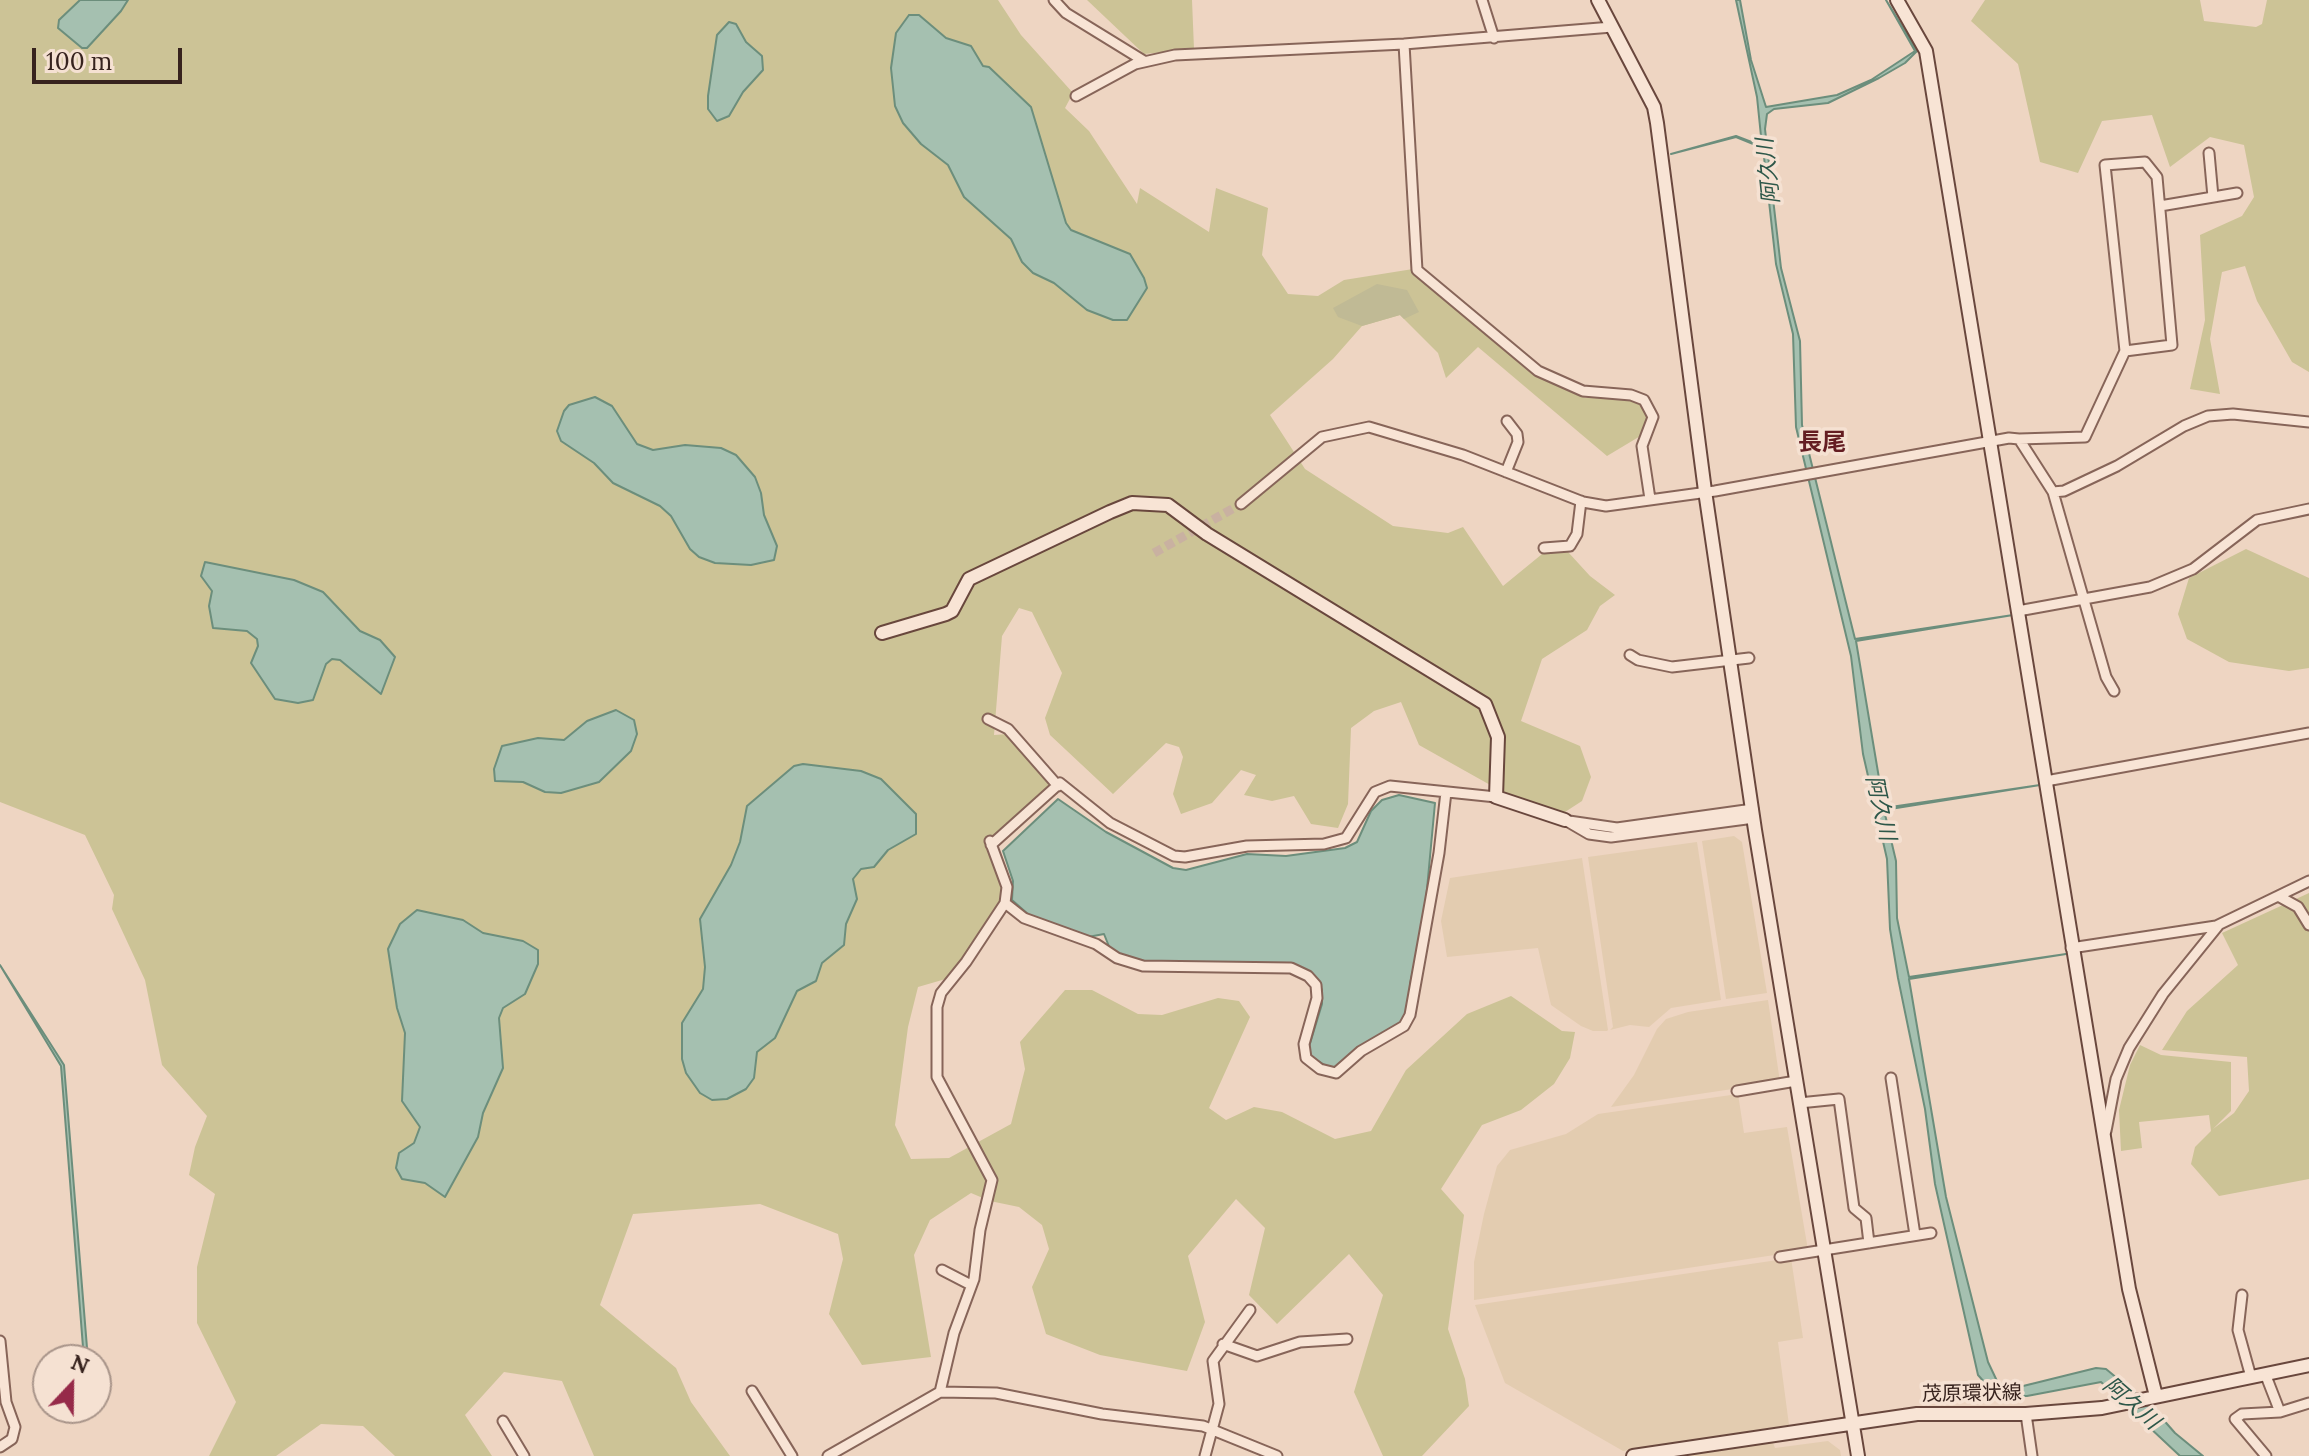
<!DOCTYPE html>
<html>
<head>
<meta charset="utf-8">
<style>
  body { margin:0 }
  #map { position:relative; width:2309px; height:1456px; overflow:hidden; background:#eed5c2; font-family:Lora,serif }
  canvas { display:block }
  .north { position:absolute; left:32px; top:1344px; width:80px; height:80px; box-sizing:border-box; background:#f5e1d2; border:2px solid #a9958a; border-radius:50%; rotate:22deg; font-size:22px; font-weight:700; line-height:32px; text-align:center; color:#37231e }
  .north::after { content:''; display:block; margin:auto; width:28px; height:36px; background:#962a49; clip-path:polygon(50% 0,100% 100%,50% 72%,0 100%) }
  .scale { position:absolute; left:32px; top:48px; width:150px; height:36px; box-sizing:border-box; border:4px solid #37231e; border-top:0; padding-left:10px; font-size:24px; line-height:28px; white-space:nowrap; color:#37231e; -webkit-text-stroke:6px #f5e1d2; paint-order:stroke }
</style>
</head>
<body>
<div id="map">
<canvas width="2309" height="1456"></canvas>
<div class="north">N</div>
<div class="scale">100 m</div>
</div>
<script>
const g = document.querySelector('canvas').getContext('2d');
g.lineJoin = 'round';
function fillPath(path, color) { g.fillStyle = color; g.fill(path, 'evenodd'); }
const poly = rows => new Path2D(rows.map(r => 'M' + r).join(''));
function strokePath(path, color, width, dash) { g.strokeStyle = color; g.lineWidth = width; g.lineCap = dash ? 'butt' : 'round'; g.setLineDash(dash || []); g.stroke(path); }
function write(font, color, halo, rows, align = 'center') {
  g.font = font + ' Lora,"Noto Sans JP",serif'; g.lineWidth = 7; g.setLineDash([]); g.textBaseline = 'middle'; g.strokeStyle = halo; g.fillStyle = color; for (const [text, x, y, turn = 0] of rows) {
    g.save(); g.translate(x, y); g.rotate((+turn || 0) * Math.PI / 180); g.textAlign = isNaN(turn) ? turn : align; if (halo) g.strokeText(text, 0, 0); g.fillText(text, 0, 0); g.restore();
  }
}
fillPath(poly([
  [1734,836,1742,842,1767,993,1726,999,1702,841],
  [1697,842,1721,1000,1671,1008,1649,1027,1630,1025,1610,1030,1613,1027,1588,857],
  [1582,858,1608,1030,1607,1031,1593,1031,1581,1026,1551,1005,1538,948,1447,957,1441,921,1450,878],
  [1768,1000,1780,1082,1611,1107,1634,1075,1657,1029,1666,1019,1688,1012],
  [1738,1094,1744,1133,1787,1127,1808,1250,1474,1300,1474,1262,1484,1214,1497,1166,1510,1150,1566,1134,1598,1114],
  [1791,1258,1803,1338,1778,1342,1789,1425,1623,1451,1505,1383,1475,1305],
  [1772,1440,1775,1448,1828,1441,1840,1450,1841,1456,1686,1456,1685,1453]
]), '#e3ccb0');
fillPath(poly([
  [0,0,998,0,1021,35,1073,93,1065,108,1089,131,1137,204,1140,188,1209,232,1216,188,1268,208,1262,255,1288,294,1318,296,1344,280,1413,269,1527,370,1586,398,1622,397,1645,407,1648,416,1642,435,1607,456,1478,347,1446,378,1438,353,1400,315,1362,326,1333,359,1270,415,1305,469,1393,526,1448,533,1463,527,1503,586,1558,541,1590,576,1615,595,1600,606,1587,630,1542,659,1521,721,1580,746,1591,777,1582,801,1565,812,1543,811,1492,786,1419,745,1401,702,1374,711,1351,728,1348,804,1338,828,1311,824,1294,796,1272,801,1244,795,1256,775,1241,770,1212,803,1181,814,1173,794,1183,757,1179,747,1166,743,1113,794,1050,735,1045,718,1062,673,1032,612,1019,608,1002,636,994,735,1008,734,1050,786,986,844,1005,890,1002,903,949,978,918,987,908,1027,895,1125,911,1159,949,1158,1011,1124,1025,1069,1020,1042,1065,990,1092,990,1138,1014,1162,1015,1218,998,1239,1001,1250,1017,1209,1108,1226,1120,1254,1107,1282,1112,1335,1139,1371,1131,1406,1070,1467,1014,1511,996,1562,1031,1575,1032,1570,1058,1554,1084,1521,1110,1482,1125,1441,1189,1464,1215,1448,1329,1465,1379,1469,1406,1422,1456,1383,1456,1354,1392,1383,1295,1349,1254,1277,1324,1249,1295,1265,1228,1236,1199,1188,1256,1205,1322,1187,1371,1100,1355,1046,1334,1032,1287,1049,1249,1042,1225,1019,1207,990,1201,971,1193,930,1220,914,1255,931,1357,862,1365,829,1314,843,1259,838,1234,760,1204,633,1214,600,1305,676,1368,691,1402,730,1456,594,1456,562,1381,504,1372,465,1415,492,1456,395,1456,363,1426,321,1424,276,1456,209,1456,236,1402,197,1323,197,1267,215,1194,189,1175,195,1147,207,1116,162,1065,145,980,112,909,114,895,85,835,0,802],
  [1087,0,1192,0,1194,49,1144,54],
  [1985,0,2200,0,2204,21,2256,27,2262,24,2267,0,2309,0,2309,372,2292,362,2257,301,2245,266,2222,272,2210,339,2220,394,2190,389,2205,320,2200,235,2242,216,2254,197,2244,145,2210,137,2170,167,2152,115,2102,121,2078,173,2040,162,2018,64,1971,21],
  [2246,549,2309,578,2309,668,2289,671,2229,662,2187,639,2178,614,2189,578],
  [2309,893,2309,1179,2219,1196,2191,1164,2195,1147,2211,1131,2209,1115,2139,1122,2142,1148,2121,1151,2119,1110,2130,1065,2140,1045,2161,1055,2231,1062,2231,1111,2213,1129,2234,1113,2249,1091,2247,1057,2162,1050,2187,1011,2238,965,2222,933]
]), '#ccc396');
fillPath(poly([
  [1377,284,1407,290,1419,312,1404,319,1400,315,1362,326,1338,317,1333,308]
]), '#c0ba95');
const water = poly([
  [80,0,128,0,121,11,87,48,82,48,58,28,59,20,80,0],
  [1736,0,1740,0,1751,60,1766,107,1837,95,1871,80,1915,51,1886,0,1917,51,1905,63,1879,78,1828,103,1774,109,1767,114,1765,129,1781,268,1800,341,1802,425,1855,639,2013,615,1856,641,1884,808,2040,785,1884,810,1896,861,1897,918,1909,977,2066,954,1909,979,1946,1197,1988,1362,1997,1381,2011,1389,2096,1368,2106,1369,2153,1408,2175,1433,2203,1456,2180,1456,2101,1382,2027,1396,2006,1396,1993,1392,1978,1375,1935,1184,1925,1109,1898,978,1890,929,1887,859,1863,754,1851,656,1796,427,1793,334,1776,264,1763,148,1736,137,1671,154,1736,136,1762,146,1757,97,1736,0],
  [909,15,919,15,946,38,971,46,983,66,989,67,1031,107,1066,223,1071,230,1130,254,1144,278,1147,288,1127,320,1113,320,1087,310,1054,283,1033,273,1022,262,1011,239,964,197,948,165,921,144,903,123,895,106,891,68,896,33,909,15],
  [729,22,736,24,746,42,762,56,763,70,743,92,729,116,717,121,708,109,708,96,717,35,729,22],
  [595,397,612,406,637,444,653,450,685,445,721,448,736,455,755,477,761,493,764,515,777,546,774,560,751,565,715,563,699,557,690,549,671,516,660,506,613,483,594,463,561,441,557,431,564,411,569,405,595,397],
  [205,562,294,580,323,592,360,631,380,640,395,657,381,694,340,660,332,659,326,664,313,700,298,703,275,699,251,663,258,646,257,639,247,631,213,628,209,606,212,591,201,576,205,562],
  [616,710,634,720,637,734,631,751,599,782,561,793,545,792,523,782,495,781,494,769,502,746,538,738,564,740,587,721,616,710],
  [803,764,861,771,881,779,916,814,916,834,888,850,874,867,861,869,853,879,857,899,846,924,844,945,822,963,816,981,797,991,775,1038,757,1052,754,1078,746,1089,727,1099,712,1100,700,1093,686,1073,682,1059,682,1023,703,989,705,967,700,919,731,865,740,842,747,806,794,766,803,764],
  [1399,795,1435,803,1424,921,1410,984,1413,997,1404,1026,1331,1069,1310,1056,1308,1050,1322,1004,1322,990,1313,974,1304,970,1128,961,1110,949,1104,934,1088,937,1029,915,1012,900,1013,881,1003,851,1058,799,1106,832,1173,868,1186,870,1247,854,1286,856,1345,848,1357,842,1371,811,1382,800,1399,795],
  [417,910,463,920,483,933,523,941,538,950,538,964,525,994,503,1008,499,1018,503,1068,483,1113,478,1137,445,1197,425,1183,402,1179,396,1168,399,1153,414,1143,420,1127,402,1101,405,1033,397,1008,388,949,400,924,417,910],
  [0,965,64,1065,88,1360,84,1360,61,1066,0,965]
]);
fillPath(water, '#a5c0b0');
strokePath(water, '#6c8e7c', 2);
strokePath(poly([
  [1154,553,1241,504]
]), '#c9b1a1', 9, [9, 4.5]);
const street = poly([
  [1054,0,1066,13,1144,61],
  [1482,0,1494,38],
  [1404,44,1417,270,1538,371,1583,391,1631,395,1644,400,1653,417,1642,446,1650,499],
  [1076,96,1135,64,1175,55,1404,44,1612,27],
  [2209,153,2213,197],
  [2160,206,2237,193],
  [2019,439,2085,437,2125,351,2172,345,2157,177,2145,162,2105,165,2125,351],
  [1506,472,1518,442,1517,434,1507,421],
  [2053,492,2106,677,2114,691],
  [1241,504,1322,437,1369,427,1463,455,1583,502,1606,506,1715,491,2009,438,2019,439,2053,492,2064,491,2117,466,2184,426,2208,416,2233,414,2309,422],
  [1544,548,1570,546,1577,534,1581,501],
  [2018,611,2150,587,2193,569,2257,520,2309,509],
  [1630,655,1638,660,1672,667,1749,658],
  [988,719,1008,729,1058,786],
  [2046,781,2309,733],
  [1565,820,1589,834,1611,837,1754,818],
  [1569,821,1617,828,1753,809],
  [991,845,1060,783,1110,823,1174,856,1185,857,1247,846,1324,844,1346,838,1375,792,1390,786,1496,797],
  [2280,897,2298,907,2309,925],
  [1005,903,1024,918,1096,944,1117,958,1143,966,1291,968,1308,976,1316,985,1317,998,1304,1044,1306,1058,1320,1069,1336,1073,1361,1051,1404,1026,1410,1015,1439,853,1446,792],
  [2071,948,2216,926,2309,881],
  [1891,1078,1915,1235],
  [1737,1091,1796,1081],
  [1799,1103,1839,1099,1854,1208,1866,1218,1869,1243],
  [2106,1131,2116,1079,2129,1048,2163,994,2218,926],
  [1780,1257,1931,1233],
  [942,1270,971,1285],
  [2242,1295,2238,1330,2251,1377],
  [0,1341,6,1402,15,1427,12,1439,0,1447],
  [1223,1344,1257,1356,1300,1342,1347,1339],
  [752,1391,792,1456],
  [940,1392,954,1333,974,1279,980,1230,992,1180,937,1077,937,1007,941,993,966,962,1005,903,1007,887,990,841],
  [2280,1412,2309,1403],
  [2026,1414,2032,1456],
  [503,1421,524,1456],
  [828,1456,940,1392,996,1393,1102,1414,1203,1426,1277,1456],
  [1205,1456,1219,1404,1213,1361,1250,1310],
  [2266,1456,2235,1419,2242,1414,2280,1412,2266,1376]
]);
const secondary = poly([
  [1598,0,1654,107,1657,123,1705,491,1755,830,1858,1456],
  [1897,0,1926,51,2129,1289,2156,1396],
  [882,633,946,614,952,611,969,579,1110,512,1132,503,1168,505,1207,534,1485,704,1498,737,1496,797,1565,820],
  [1633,1456,1917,1414,2026,1414,2102,1408,2309,1365]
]);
strokePath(street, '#876559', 13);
strokePath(secondary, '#69473d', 16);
strokePath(street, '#f8e4d5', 9);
strokePath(secondary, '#f8e4d5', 12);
write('20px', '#37231e', '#f5e1d2', [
  ["茂原環状線",1972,1394,-1]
]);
write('italic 22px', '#2d5749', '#f5e1d2', [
  ["阿久川",1769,171,-96],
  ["阿久川",1880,808,77],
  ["阿久川",2131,1404,41]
]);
write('bold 24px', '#641d22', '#f5e1d2', [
  ["長尾",1822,443]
]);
</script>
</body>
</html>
